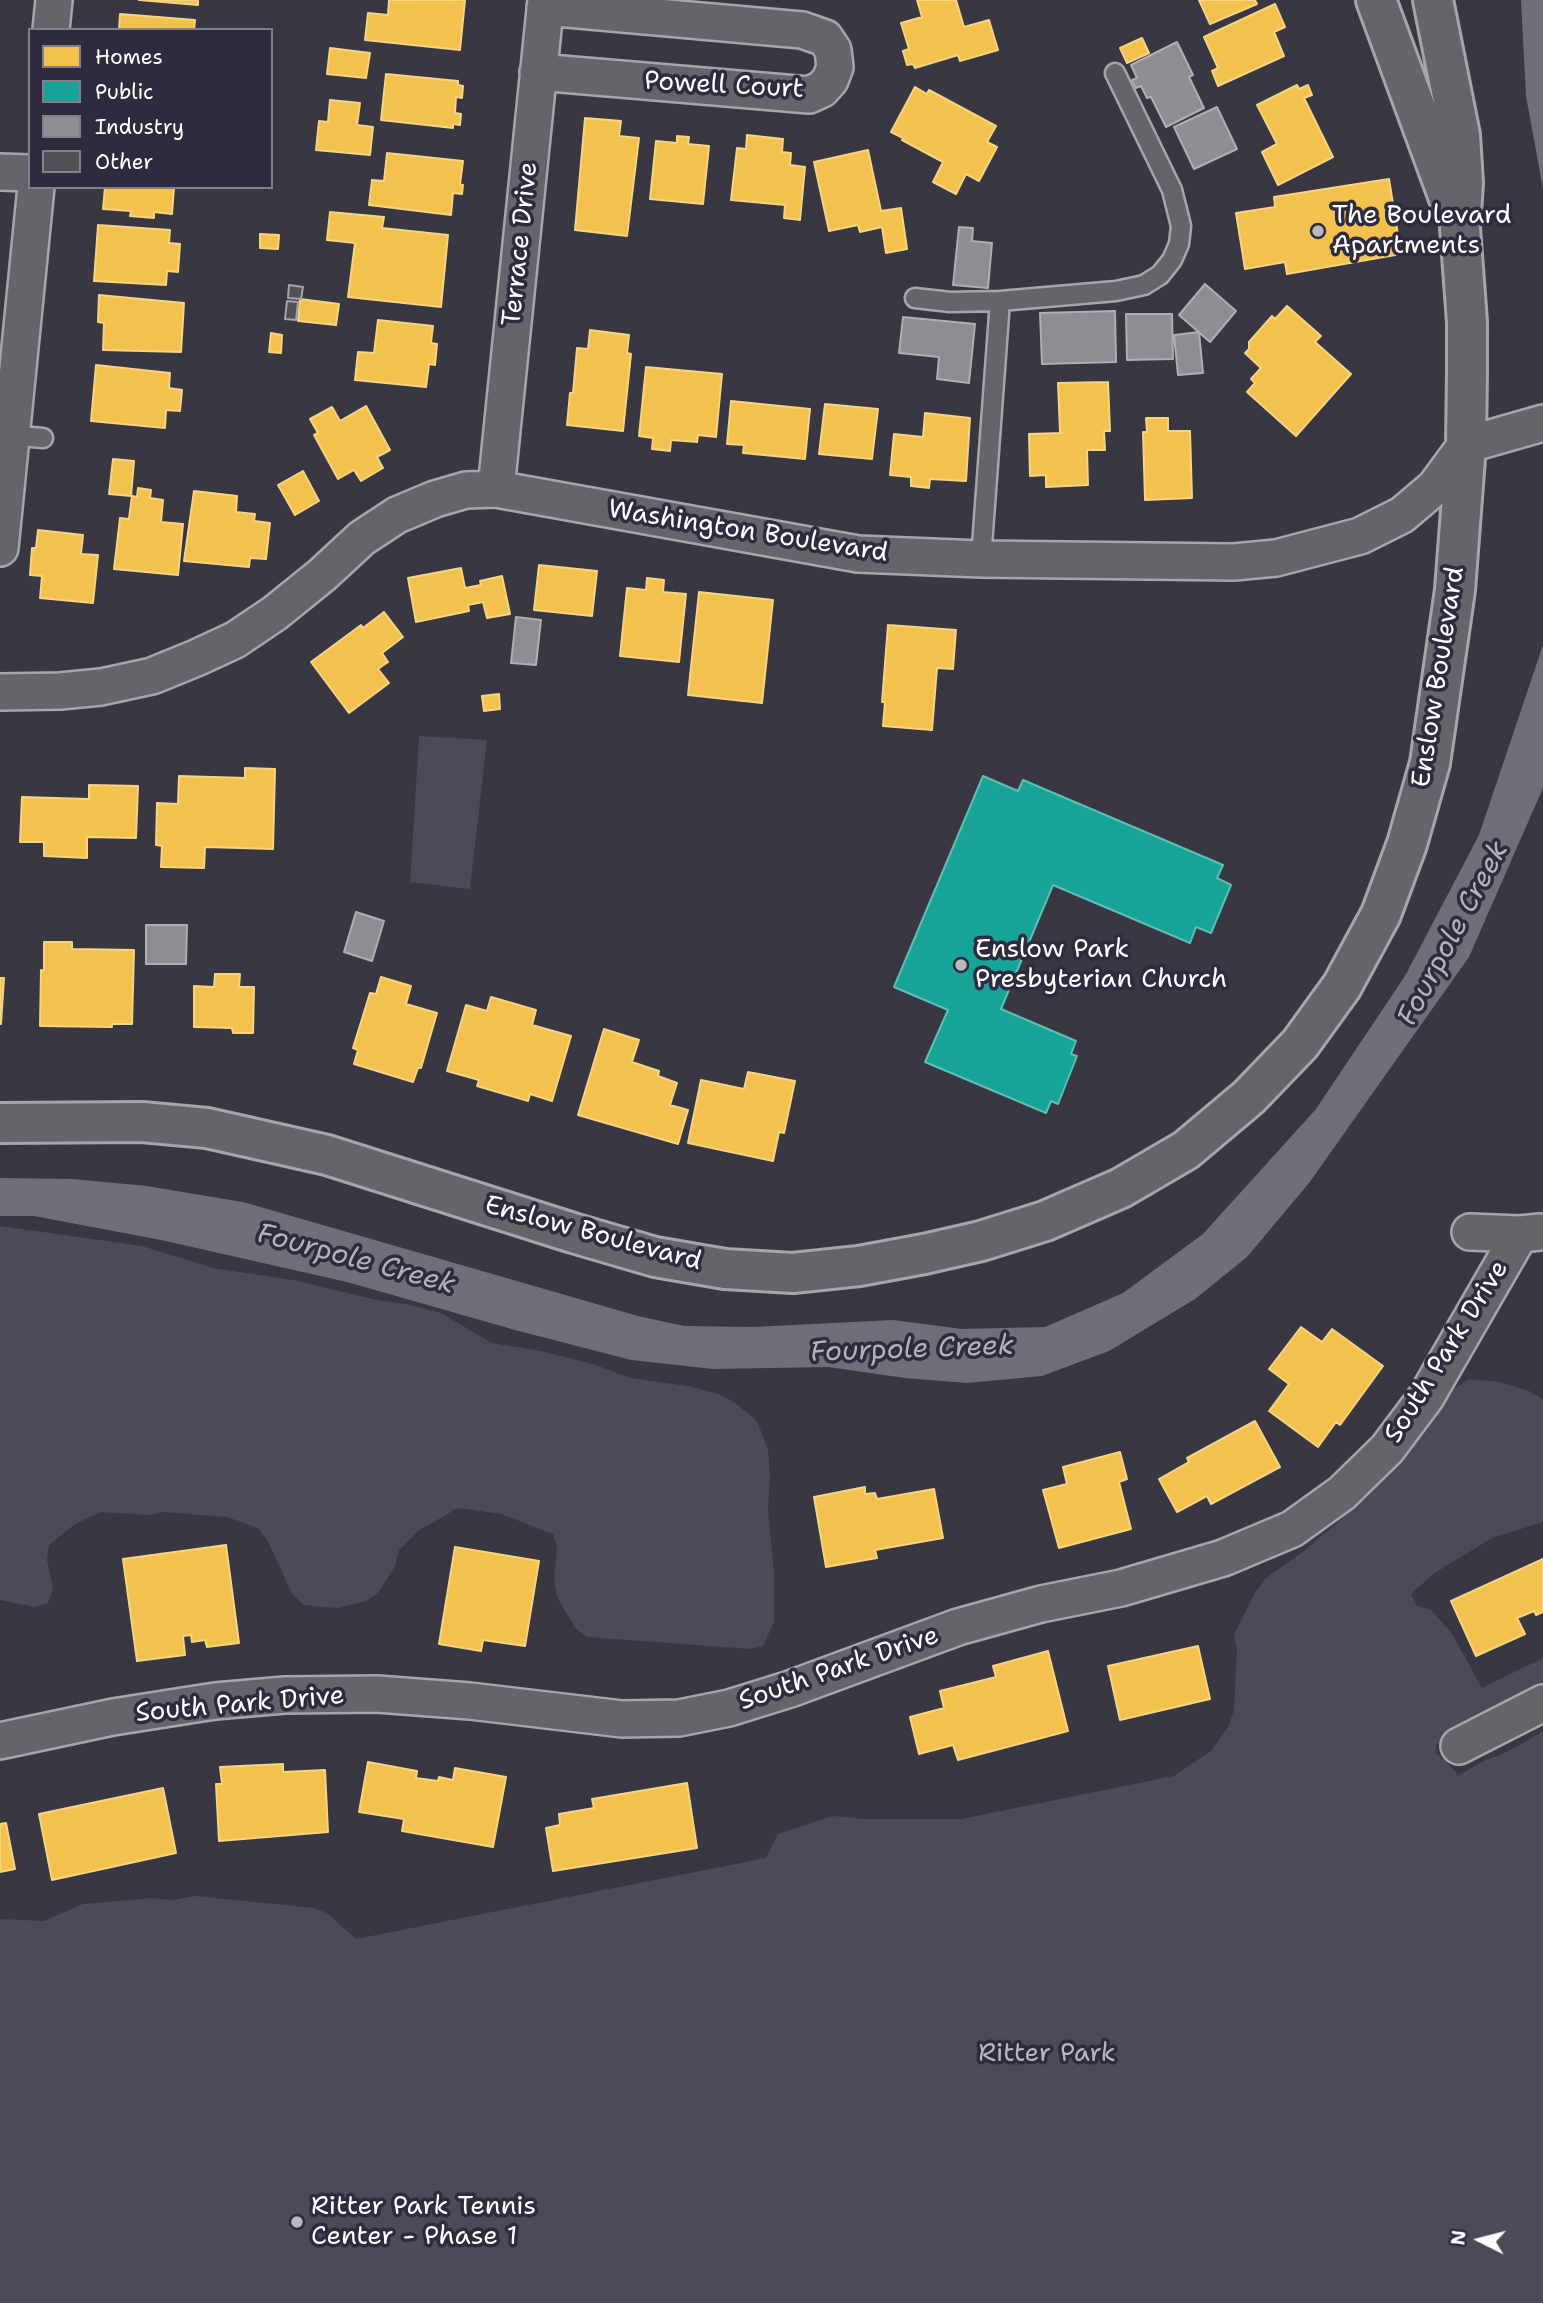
<!DOCTYPE html>
<html>
<head>
<meta charset="utf-8">
<style>
  body { margin:0 }
  #map { position:relative; width:1543px; height:2303px; overflow:hidden; background:#393741; font-family:"Shantell Sans",sans-serif }
  canvas { display:block }
  .legend { position:absolute; left:28px; top:28px; width:245px; height:161px; box-sizing:border-box; background:#2f2a3d; border:2px solid #827f8b; margin:0; padding:9px 12px; list-style:none; font-size:21px; color:#fff }
  .legend li { display:flex; align-items:center; gap:14px; height:35px }
  .legend b { width:35px; border:2px solid #827f8b }
  .north { position:absolute; left:1445px; top:2205px; width:70px; height:70px; -webkit-text-stroke:5px #2f2a3d; paint-order:stroke; rotate:276deg; font-size:19px; font-weight:700; line-height:28px; text-align:center; color:#fff }
  .north::after { content:''; display:block; margin:auto; width:24px; height:32px; background:#fff; clip-path:polygon(50% 0,100% 100%,50% 72%,0 100%) }
</style>
</head>
<body>
<div id="map">
<canvas width="1543" height="2303"></canvas>
<ul class="legend">
<li><b style="height:19px;background:#f2c14e"></b>Homes</li>
<li><b style="height:19px;background:#17a398"></b>Public</li>
<li><b style="height:19px;background:#8d8d92"></b>Industry</li>
<li><b style="height:19px;background:#515056"></b>Other</li>
</ul>
<div class="north">N</div>
</div>
<script>
const g = document.querySelector('canvas').getContext('2d');
g.lineJoin = 'round';
function fillPath(path, color) { g.fillStyle = color; g.fill(path, 'evenodd'); }
const poly = rows => new Path2D(rows.map(r => 'M' + r).join(''));
function strokePath(path, color, width, dash) { g.strokeStyle = color; g.lineWidth = width; g.lineCap = dash ? 'butt' : 'round'; g.setLineDash(dash || []); g.stroke(path); }
function write(font, color, halo, rows, align = 'center') {
  g.font = font + ' "Shantell Sans",sans-serif'; g.lineWidth = 7; g.setLineDash([]); g.textBaseline = 'middle'; g.strokeStyle = halo; g.fillStyle = color; for (const [text, x, y, turn = 0] of rows) {
    g.save(); g.translate(x, y); g.rotate((+turn || 0) * Math.PI / 180); g.textAlign = isNaN(turn) ? turn : align; if (halo) g.strokeText(text, 0, 0); g.fillText(text, 0, 0); g.restore();
  }
}
fillPath(poly([
  [419,736,487,740,470,889,410,882],
  [0,1226,142,1246,213,1268,293,1280,377,1300,411,1305,441,1313,492,1343,541,1351,596,1365,630,1378,688,1386,719,1394,734,1402,757,1421,768,1449,770,1478,768,1510,774,1573,774,1622,763,1646,750,1649,587,1637,576,1629,557,1597,554,1578,557,1548,553,1534,501,1514,458,1508,418,1531,399,1550,395,1566,379,1592,366,1601,337,1608,304,1605,293,1595,267,1540,258,1528,227,1517,163,1512,149,1515,101,1512,75,1524,49,1545,47,1560,53,1588,48,1603,35,1607,0,1600],
  [1469,1379,1500,1382,1529,1391,1543,1399,1543,1522,1492,1538,1433,1574,1411,1594,1417,1606,1431,1610,1451,1632,1482,1688,1543,1658,1543,1685,1489,1711,1436,1745,1436,1753,1456,1772,1457,1776,1482,1762,1513,1749,1543,1731,1543,2303,0,2303,0,1919,44,1921,83,1904,151,1898,172,1900,195,1896,314,1908,327,1913,356,1939,766,1858,778,1834,833,1816,865,1819,961,1819,1174,1776,1212,1750,1229,1725,1234,1710,1237,1649,1234,1635,1256,1591,1266,1578,1303,1552,1369,1495,1426,1423,1443,1396]
]), '#4e4958');
fillPath(poly([
  [1521,0,1543,0,1543,189,1526,96],
  [1543,645,1543,788,1469,957,1309,1183,1247,1257,1195,1299,1109,1351,1042,1376,967,1383,905,1378,828,1367,713,1369,631,1360,515,1330,347,1282,161,1240,34,1216,0,1216,0,1178,72,1179,147,1186,243,1202,638,1316,684,1326,754,1327,893,1320,962,1329,1045,1327,1123,1293,1203,1234,1316,1109,1405,976,1479,835]
]), '#716e79');
const homes = poly([
  [139,0,198,0,198,5,139,0],
  [389,0,465,0,460,50,365,40,368,13,388,15,389,0],
  [917,0,956,0,964,27,989,20,998,50,960,61,958,55,915,68,913,64,907,65,903,51,909,49,901,23,922,17,917,0],
  [1199,0,1255,0,1257,4,1210,24,1199,0],
  [1275,4,1285,27,1274,32,1284,56,1218,86,1212,71,1218,68,1204,37,1275,4],
  [120,14,195,20,194,30,119,30,120,14],
  [1142,38,1149,53,1127,63,1120,48,1142,38],
  [330,48,370,53,366,78,327,74,330,48],
  [386,74,458,81,458,85,463,86,462,98,456,97,455,113,461,114,460,125,453,124,453,128,381,120,386,74],
  [1297,85,1299,89,1308,85,1312,95,1304,98,1333,157,1278,185,1262,152,1277,144,1257,105,1297,85],
  [915,87,927,94,929,90,996,126,987,142,997,147,979,181,966,174,956,194,933,182,943,162,902,140,903,138,891,132,915,87],
  [330,100,360,103,357,125,373,127,370,155,316,150,319,121,328,122,330,100],
  [585,118,621,121,619,136,639,138,627,236,575,230,585,118],
  [747,135,783,139,782,152,791,153,790,165,805,167,800,220,784,218,785,205,731,200,737,148,746,149,747,135],
  [677,136,689,137,688,144,709,146,703,204,650,199,656,141,677,143,677,136],
  [868,150,881,211,901,208,907,249,886,253,882,227,860,232,858,225,829,231,814,162,868,150],
  [387,153,463,161,460,184,463,185,462,194,453,193,451,215,369,205,372,180,384,181,387,153],
  [1389,179,1401,254,1287,274,1285,262,1245,269,1236,213,1275,207,1274,197,1389,179],
  [105,187,174,187,172,214,154,212,154,218,130,216,131,211,103,209,105,187],
  [330,212,384,217,382,228,448,235,441,307,348,297,355,243,327,240,330,212],
  [98,225,170,230,169,243,180,244,178,272,167,271,166,285,94,281,98,225],
  [260,234,279,235,278,249,260,248,260,234],
  [99,295,184,303,181,352,103,350,104,323,98,322,99,295],
  [300,299,339,304,336,325,298,321,300,299],
  [1287,306,1321,336,1315,342,1351,374,1296,436,1247,392,1255,383,1251,379,1261,368,1245,353,1249,349,1249,342,1272,316,1275,319,1287,306],
  [378,320,433,326,431,343,437,344,435,365,429,364,426,387,355,380,358,352,374,353,378,320],
  [590,330,629,335,627,353,631,354,623,431,567,425,570,393,573,393,577,348,588,349,590,330],
  [271,333,282,335,281,353,269,352,271,333],
  [96,365,170,373,169,388,182,390,180,411,166,410,165,428,91,421,96,365],
  [646,367,722,374,716,437,698,435,697,442,671,440,670,451,652,449,653,438,639,436,646,367],
  [1108,382,1110,431,1104,431,1105,450,1087,450,1088,485,1046,487,1046,475,1030,476,1029,434,1062,433,1060,432,1058,383,1108,382],
  [731,401,810,409,805,459,743,453,744,445,727,444,731,401],
  [825,404,878,409,872,459,819,454,825,404],
  [366,406,390,450,377,457,383,468,361,481,354,470,338,479,314,435,318,433,310,419,332,407,340,421,366,406],
  [925,413,970,418,966,481,930,479,929,488,911,486,911,477,890,475,894,434,923,437,925,413],
  [1146,418,1168,418,1168,431,1190,431,1192,498,1145,500,1143,432,1147,432,1146,418],
  [113,459,134,461,131,496,109,494,113,459],
  [303,471,319,501,295,515,278,485,303,471],
  [138,488,151,490,150,498,163,500,161,522,183,524,178,575,114,569,120,518,129,519,132,496,137,497,138,488],
  [194,491,237,496,236,512,255,514,254,521,270,523,266,559,250,558,249,567,184,561,194,491],
  [38,530,83,535,81,554,98,555,93,603,40,598,42,576,30,575,32,548,36,548,38,530],
  [539,565,597,571,592,616,534,610,539,565],
  [461,568,465,588,481,585,480,581,502,576,510,614,487,618,483,602,468,605,469,611,416,622,408,578,461,568],
  [647,578,664,580,663,592,686,594,679,662,620,656,627,588,646,590,647,578],
  [699,592,773,600,762,703,688,695,699,592],
  [384,612,403,637,382,653,388,662,378,669,389,683,349,713,311,662,361,625,363,628,384,612],
  [888,625,956,630,953,669,937,668,932,730,883,726,885,702,882,702,888,625],
  [499,694,500,709,484,711,482,696,499,694],
  [245,768,275,769,273,849,205,847,204,868,161,867,162,846,156,845,157,803,178,804,179,776,245,778,245,768],
  [89,785,138,786,136,838,87,837,87,858,44,856,44,842,20,842,22,797,89,799,89,785],
  [44,942,72,942,72,949,134,950,132,1024,112,1024,112,1027,40,1026,41,970,44,971,44,942],
  [215,974,240,974,239,987,254,987,253,1033,233,1033,232,1028,194,1027,194,986,214,987,215,974],
  [381,977,411,986,406,1004,437,1013,421,1068,418,1068,413,1082,354,1064,358,1050,353,1048,370,993,376,994,381,977],
  [0,978,4,978,1,1024,0,1024,0,978],
  [491,997,536,1010,532,1025,571,1036,552,1101,530,1094,528,1101,477,1086,479,1080,447,1071,466,1005,487,1011,491,997],
  [604,1029,639,1040,632,1062,659,1071,658,1076,677,1083,670,1105,688,1110,678,1144,578,1115,604,1029],
  [748,1072,795,1081,784,1133,779,1132,773,1161,688,1143,701,1080,744,1089,748,1072],
  [1301,1327,1322,1342,1332,1329,1383,1366,1340,1425,1336,1422,1318,1447,1269,1411,1289,1384,1269,1369,1301,1327],
  [1255,1421,1280,1467,1211,1504,1207,1496,1177,1512,1159,1479,1189,1462,1187,1458,1255,1421],
  [1120,1452,1127,1479,1119,1482,1131,1529,1059,1548,1043,1490,1067,1484,1063,1467,1120,1452],
  [865,1487,865,1494,875,1493,877,1499,934,1489,943,1538,875,1550,877,1558,826,1567,814,1497,865,1487],
  [226,1545,239,1643,207,1647,205,1640,192,1642,191,1635,183,1636,185,1655,137,1661,123,1559,226,1545],
  [455,1547,539,1561,525,1646,483,1640,481,1651,439,1644,455,1547],
  [1543,1559,1543,1612,1536,1615,1534,1611,1517,1618,1525,1634,1476,1656,1451,1601,1543,1559],
  [1198,1646,1210,1699,1120,1720,1108,1666,1198,1646],
  [1048,1651,1068,1731,958,1760,953,1745,919,1754,910,1717,944,1708,940,1691,996,1677,993,1666,1048,1651],
  [368,1762,417,1771,416,1778,438,1781,439,1777,453,1780,455,1768,506,1777,493,1847,402,1831,404,1819,359,1812,368,1762],
  [283,1764,283,1772,325,1770,328,1832,219,1841,216,1784,222,1784,220,1767,283,1764],
  [687,1783,697,1848,553,1871,546,1828,560,1825,559,1814,594,1808,592,1799,687,1783],
  [163,1788,176,1853,52,1880,39,1814,163,1788],
  [6,1823,15,1869,0,1872,0,1824,6,1823]
]);
fillPath(homes, '#f2c14e');
strokePath(homes, '#f6d483', 2);
const public = poly([
  [983,776,1018,791,1023,780,1223,865,1217,878,1231,885,1211,933,1196,927,1190,943,1053,885,1001,1009,1076,1041,1071,1054,1077,1056,1058,1104,1051,1101,1046,1113,925,1062,948,1010,894,987,983,776]
]);
fillPath(public, '#17a398');
strokePath(public, '#5dbfb7', 2);
const industry = poly([
  [1177,42,1193,75,1189,77,1204,108,1166,127,1151,97,1147,98,1141,86,1136,88,1132,80,1137,78,1131,65,1177,42],
  [1217,107,1237,149,1194,169,1174,127,1217,107],
  [959,227,973,228,972,241,992,243,988,288,953,285,959,227],
  [1205,284,1236,311,1210,342,1179,315,1205,284],
  [1115,311,1116,362,1042,364,1040,313,1115,311],
  [1126,314,1172,314,1173,359,1127,360,1126,314],
  [903,317,975,324,969,383,937,379,939,357,899,353,903,317],
  [1199,332,1203,373,1178,375,1174,335,1199,332],
  [516,617,541,620,536,665,511,663,516,617],
  [356,912,384,921,372,961,344,952,356,912],
  [146,925,187,925,186,964,146,964,146,925]
]);
fillPath(industry, '#8d8d92');
strokePath(industry, '#afafb3', 2);
const building = poly([
  [289,285,303,287,301,299,288,298,289,285],
  [287,301,298,302,296,320,285,319,287,301]
]);
fillPath(building, '#515056');
strokePath(building, '#a6a5aa', 2);
const lane = poly([
  [915,298,950,302,1000,301],
  [8,435,43,438],
  [981,559,1000,301,1116,291,1144,285,1160,275,1172,260,1179,244,1181,226,1172,190,1115,73]
]);
const street = poly([
  [51,30,54,0],
  [538,72,809,95,822,89,830,80,835,67,833,50,825,38,802,30,545,7],
  [0,172,30,173],
  [496,489,546,0],
  [0,548,36,187],
  [0,692,60,691,101,687,152,676,196,658,235,640,275,613,322,575,362,538,397,515,435,499,466,490,496,489,858,554,981,559,1234,562,1276,558,1360,536,1402,515,1435,487,1466,445,1543,423],
  [1470,1232,1520,1234,1540,1232],
  [0,1741,113,1717,215,1701,285,1695,377,1694,470,1701,622,1719,679,1718,729,1708,790,1689,958,1627,1041,1604,1121,1588,1223,1558,1292,1529,1342,1493,1387,1449,1426,1397,1520,1234],
  [1459,1746,1543,1703]
]);
const secondary = poly([
  [1376,0,1454,212],
  [0,1123,142,1122,207,1128,327,1155,573,1233,655,1257,725,1269,793,1273,859,1266,924,1254,981,1241,1045,1221,1121,1188,1186,1150,1249,1097,1300,1044,1342,986,1381,914,1407,844,1430,763,1455,590,1466,445,1467,371,1467,322,1460,228,1463,183,1460,135,1433,0]
]);
strokePath(lane, '#a6a5aa', 23);
strokePath(street, '#a6a5aa', 40);
strokePath(secondary, '#a6a5aa', 44);
strokePath(lane, '#66646a', 18);
strokePath(street, '#66646a', 35);
strokePath(secondary, '#66646a', 38);
for (const [x, y, r, color] of [
  [1318,231,7,"#bab9bc"],
  [961,965,7,"#bab9bc"],
  [297,2222,7,"#bab9bc"]
]) { const dot = new Path2D(); dot.arc(x, y, r, 0, 2 * Math.PI); g.fillStyle = color; g.fill(dot); strokePath(dot, '#2f2a3d', 2.5); }
write('26px', '#fff', '#2f2a3d', [
  ["Powell Court",724,86,3],
  ["Terrace Drive",521,244,-84],
  ["Washington Boulevard",748,532,9],
  ["Enslow Boulevard",1439,677,-81],
  ["Enslow Boulevard",593,1234,15],
  ["South Park Drive",1447,1352,-58],
  ["South Park Drive",839,1669,-19],
  ["South Park Drive",240,1705,-5]
]);
write('26px', '#fff', '#2f2a3d', [
  ["The Boulevard",1332,216],
  ["Apartments",1332,246],
  ["Enslow Park",975,950],
  ["Presbyterian Church",975,980],
  ["Ritter Park Tennis",311,2207],
  ["Center - Phase 1",311,2237]
], 'left');
write('26px', '#b9b7be', '#2f2a3d', [
  ["Ritter Park",1047,2054]
]);
write('italic 28px', '#b4b2b9', '#2f2a3d', [
  ["Fourpole Creek",1454,934,-62],
  ["Fourpole Creek",356,1260,15],
  ["Fourpole Creek",912,1350,-2]
]);
</script>
</body>
</html>
